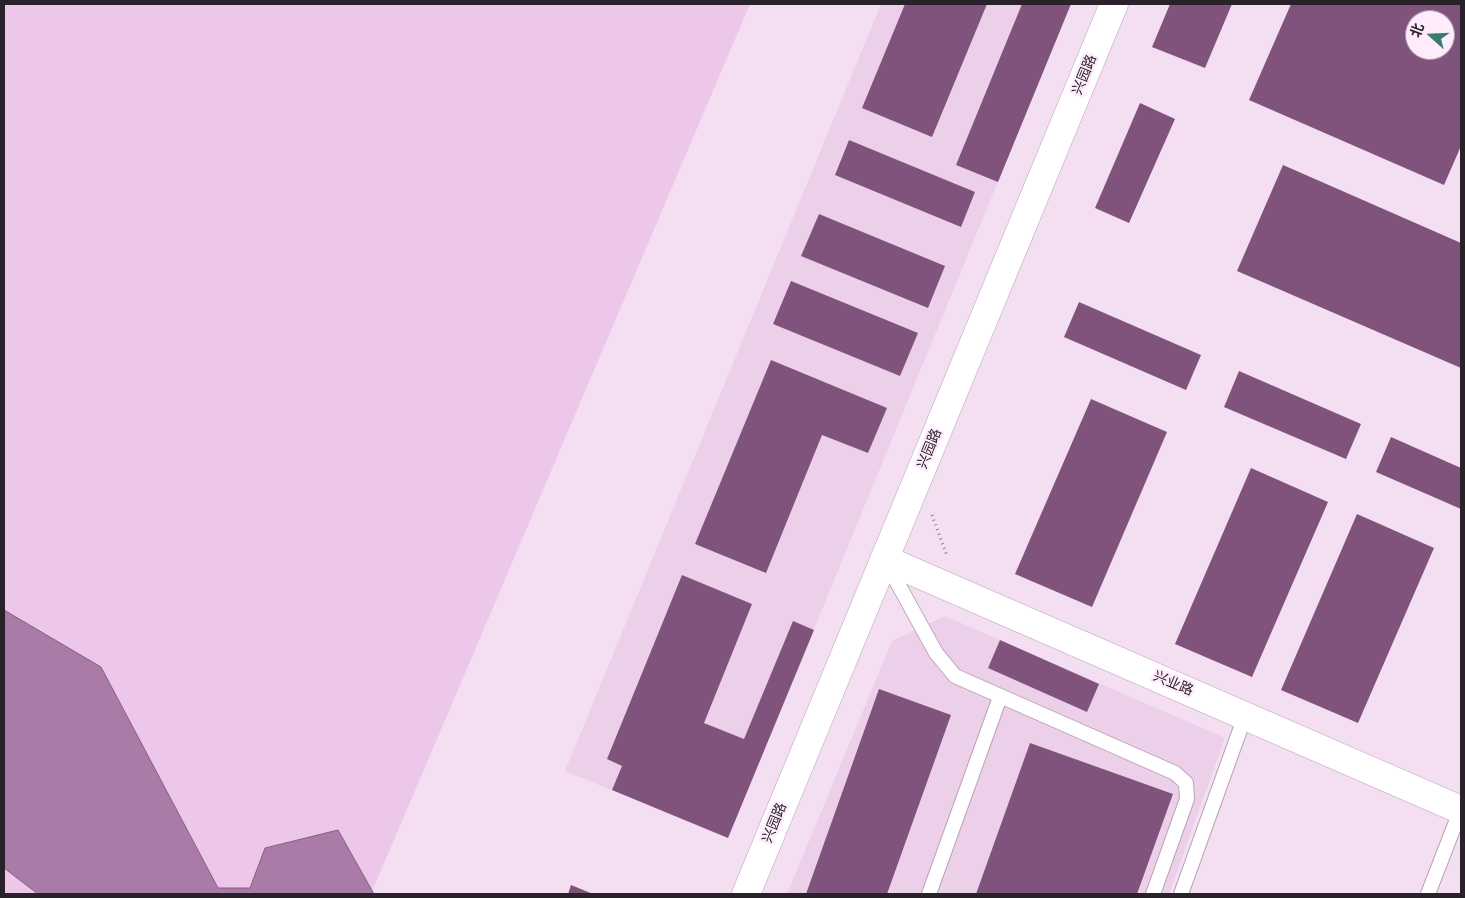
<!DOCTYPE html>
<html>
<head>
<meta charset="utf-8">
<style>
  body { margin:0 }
  #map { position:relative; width:1465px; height:898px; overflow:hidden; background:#f4def1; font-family:"DM Sans","Noto Sans SC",sans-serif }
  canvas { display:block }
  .frame { position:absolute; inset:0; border:5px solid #2a222a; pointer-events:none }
  .north { position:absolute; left:1405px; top:10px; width:50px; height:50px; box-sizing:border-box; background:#feecfc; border:1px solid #a99ba8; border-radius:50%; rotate:290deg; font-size:14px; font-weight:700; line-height:20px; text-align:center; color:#2a222a }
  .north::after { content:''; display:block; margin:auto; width:18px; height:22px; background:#3a7d70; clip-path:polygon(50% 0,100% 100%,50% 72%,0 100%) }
</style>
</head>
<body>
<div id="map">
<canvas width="1465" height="898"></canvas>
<div class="frame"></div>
<div class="north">北</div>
</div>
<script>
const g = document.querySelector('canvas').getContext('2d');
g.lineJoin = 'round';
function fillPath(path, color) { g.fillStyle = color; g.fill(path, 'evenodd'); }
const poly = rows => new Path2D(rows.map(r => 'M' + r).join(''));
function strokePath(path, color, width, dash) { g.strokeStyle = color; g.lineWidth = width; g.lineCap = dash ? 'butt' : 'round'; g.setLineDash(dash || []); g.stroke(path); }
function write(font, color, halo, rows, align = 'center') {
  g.font = font + ' "DM Sans","Noto Sans SC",sans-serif'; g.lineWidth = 5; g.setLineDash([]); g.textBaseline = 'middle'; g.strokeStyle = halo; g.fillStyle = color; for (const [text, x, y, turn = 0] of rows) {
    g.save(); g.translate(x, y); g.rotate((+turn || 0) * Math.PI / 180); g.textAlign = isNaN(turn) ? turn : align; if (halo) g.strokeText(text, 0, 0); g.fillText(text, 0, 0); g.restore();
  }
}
fillPath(poly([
  [881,4,1071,4,728,838,565,771],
  [945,616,1225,738,1169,894,787,894,892,641]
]), '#ecd0e9');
fillPath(poly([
  [4,4,750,4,371,894,4,894]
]), '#edc7e9');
const water = poly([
  [4,610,101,667,218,888,250,888,265,848,338,830,374,894,38,894,4,868,4,610]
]);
fillPath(water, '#ab7ba7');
strokePath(water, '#846082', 1);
fillPath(poly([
  [905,4,987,4,932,137,862,108],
  [1022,4,1071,4,998,182,956,165],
  [1170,4,1232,4,1205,68,1152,47],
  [1291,4,1461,4,1461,146,1444,185,1249,100],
  [1415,20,1445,20,1445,50,1415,50],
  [1140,103,1175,119,1129,223,1095,208],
  [849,140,975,192,961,227,835,175],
  [1283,165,1461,243,1461,368,1237,271],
  [819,214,945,266,928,308,801,256],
  [791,281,918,333,900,376,773,324],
  [1079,302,1201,355,1186,390,1064,337],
  [771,360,887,408,868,453,822,435,766,573,695,544],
  [1239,371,1361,424,1346,459,1224,407],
  [1091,399,1167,432,1092,607,1015,574],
  [1391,437,1461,468,1461,509,1376,472],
  [1251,468,1328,502,1252,677,1175,644],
  [1357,514,1434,548,1358,723,1281,690],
  [682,575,752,604,704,723,744,739,793,621,814,630,728,838,612,790,622,766,607,759],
  [1000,640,1099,684,1087,712,988,668],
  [879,689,951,715,887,894,806,894],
  [1030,743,1173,794,1137,894,976,894],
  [571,885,593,894,568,894]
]), '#80537d');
const service = poly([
  [887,564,936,653,955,676,1175,773,1186,783,1187,799,1153,894],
  [929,894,1000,697],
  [1181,894,1245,716],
  [1428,894,1461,809]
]);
const minor = poly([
  [884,559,1461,810],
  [746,894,1114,4]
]);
strokePath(service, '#b9a4b7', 16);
strokePath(minor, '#b9a4b7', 29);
strokePath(poly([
  [932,515,947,556]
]), '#8b7d8a', 3, [1, 4]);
strokePath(service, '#fff', 14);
strokePath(minor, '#fff', 28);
write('14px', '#2a222a', '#feecfc', [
  ["兴园路",1085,75,-68],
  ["兴园路",930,449,-68],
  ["兴业路",1173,684,23],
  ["兴园路",775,823,-68]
]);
</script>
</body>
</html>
